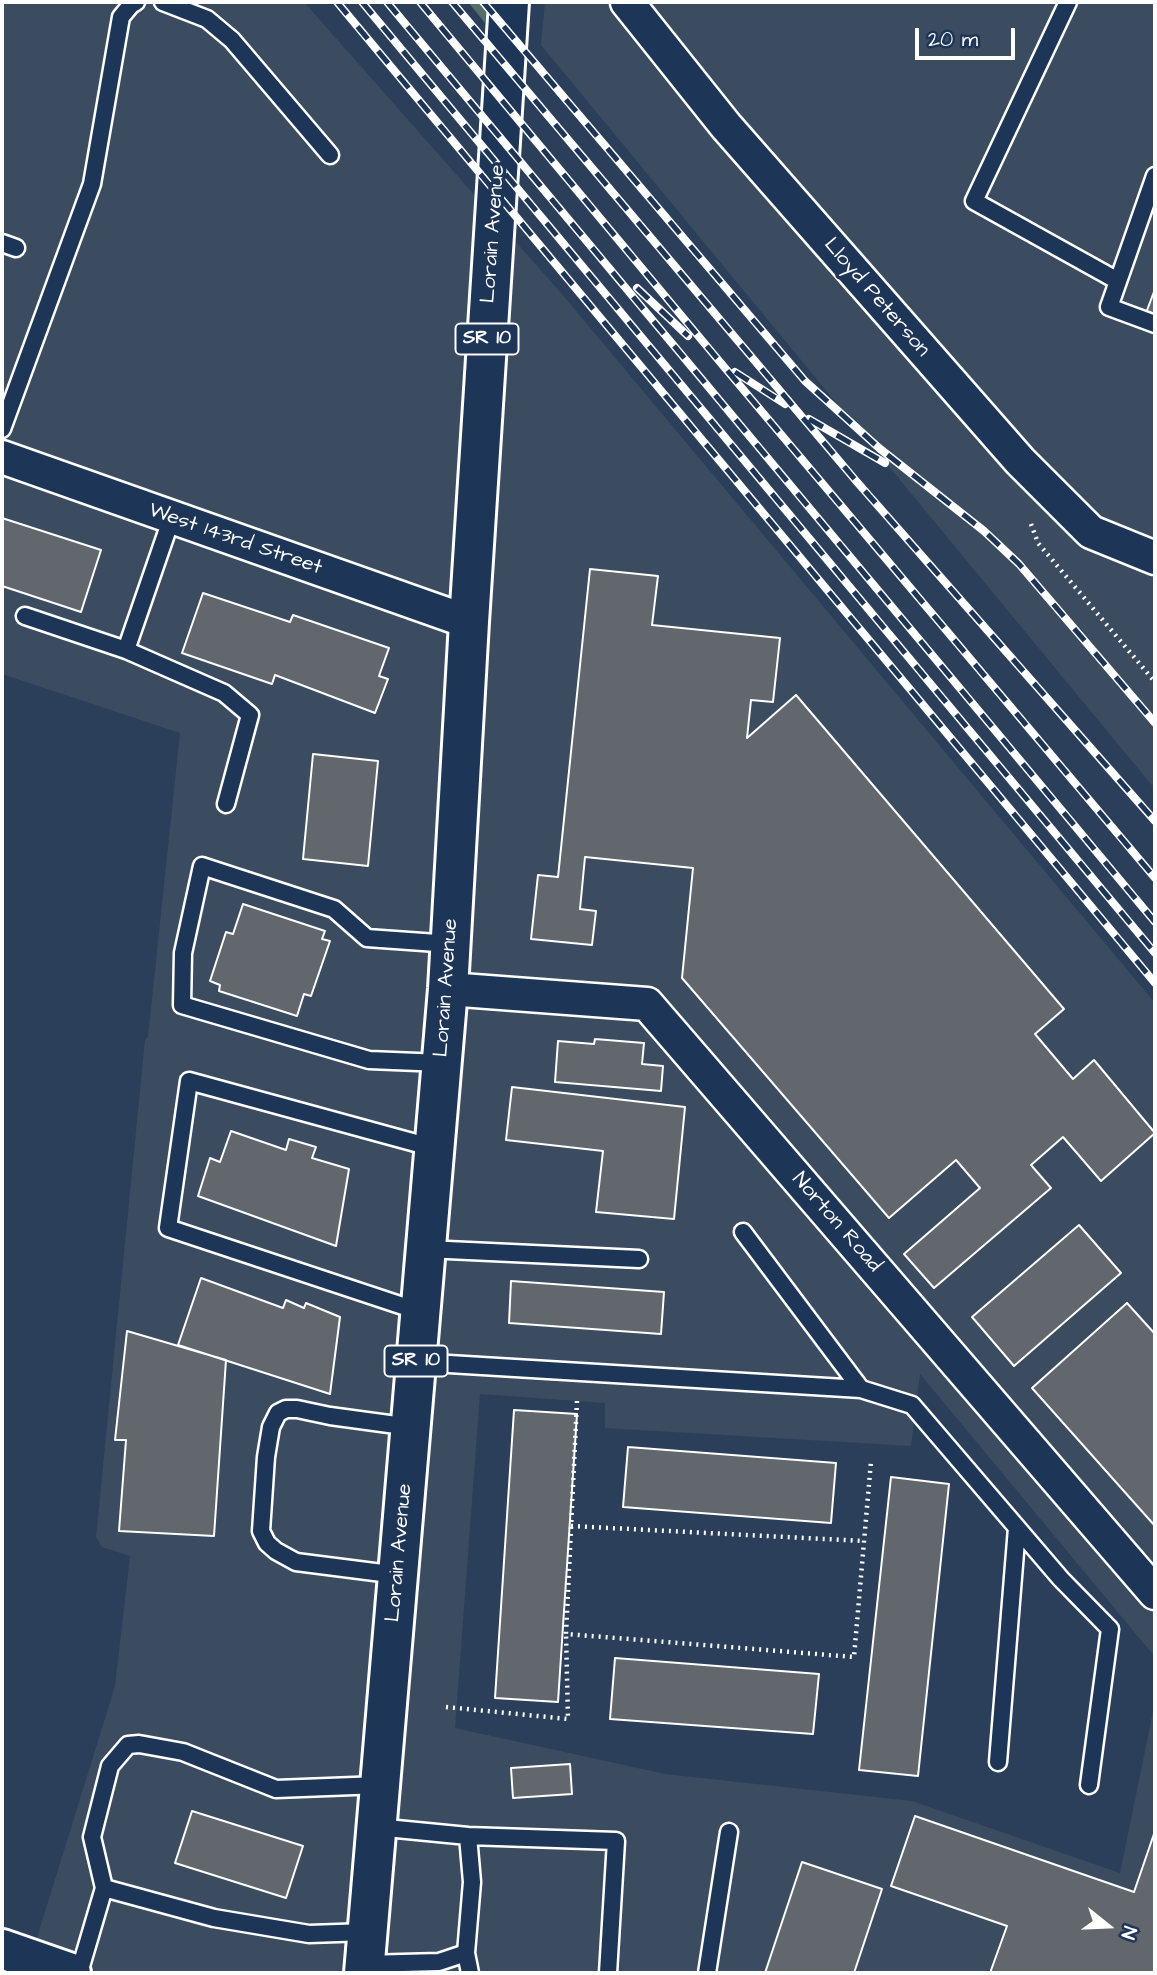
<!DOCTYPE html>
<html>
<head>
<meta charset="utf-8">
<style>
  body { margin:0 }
  #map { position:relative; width:1157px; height:1975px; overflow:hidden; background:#2b3f5b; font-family:"Architects Daughter",sans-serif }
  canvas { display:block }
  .frame { position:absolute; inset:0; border:4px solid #fff; pointer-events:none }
  .north { position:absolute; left:1073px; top:1891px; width:70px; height:70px; -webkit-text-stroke:5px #1d3557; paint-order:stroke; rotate:108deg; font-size:19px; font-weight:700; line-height:28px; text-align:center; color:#fff }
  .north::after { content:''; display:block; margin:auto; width:24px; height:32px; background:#fff; clip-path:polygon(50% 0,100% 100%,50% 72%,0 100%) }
  .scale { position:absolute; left:915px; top:28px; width:100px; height:32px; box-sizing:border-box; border:4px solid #fff; border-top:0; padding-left:9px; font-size:21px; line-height:24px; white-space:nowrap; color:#fff; -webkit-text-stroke:5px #1d3557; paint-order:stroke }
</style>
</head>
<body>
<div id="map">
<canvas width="1157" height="1975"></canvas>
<div class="frame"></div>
<div class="north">N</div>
<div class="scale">20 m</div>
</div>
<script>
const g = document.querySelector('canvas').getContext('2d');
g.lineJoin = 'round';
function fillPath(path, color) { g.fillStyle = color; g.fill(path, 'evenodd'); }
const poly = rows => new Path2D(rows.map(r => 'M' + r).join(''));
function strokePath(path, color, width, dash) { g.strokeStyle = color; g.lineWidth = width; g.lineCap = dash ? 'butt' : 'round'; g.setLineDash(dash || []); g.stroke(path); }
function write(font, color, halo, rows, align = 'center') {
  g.font = font + ' "Architects Daughter",sans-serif'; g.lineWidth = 7; g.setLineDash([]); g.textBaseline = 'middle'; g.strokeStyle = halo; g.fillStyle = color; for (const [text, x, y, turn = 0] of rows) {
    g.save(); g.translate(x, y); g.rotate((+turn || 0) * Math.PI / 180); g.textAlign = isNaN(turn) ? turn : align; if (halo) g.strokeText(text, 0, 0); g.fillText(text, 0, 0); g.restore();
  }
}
fillPath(poly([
  [2,2,304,2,561,293,1155,1003,1155,1657,920,1374,911,1446,605,1428,605,1403,480,1394,455,1728,665,1774,912,1801,1120,1873,1155,1702,1155,1973,26,1973,115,1686,130,1556,102,1547,96,1537,145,1040,148,1037,180,733,2,674],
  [545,2,1155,2,1155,789,541,45]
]), '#3b4b60');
fillPath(poly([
  [468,2,487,2,485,23]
]), '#566e6a');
const building = poly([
  [1155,289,1155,316,1146,313,1155,289],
  [2,518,101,550,81,612,2,586,2,518],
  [590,569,658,576,652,625,780,638,773,702,751,700,747,738,796,695,1064,1009,1035,1034,1073,1079,1094,1060,1155,1133,1101,1181,1063,1137,1031,1165,1051,1188,934,1288,904,1254,980,1188,956,1160,889,1218,682,978,693,868,585,857,580,909,596,911,592,945,531,939,538,875,558,877,590,569],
  [203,593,290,622,293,615,389,648,379,676,388,679,375,713,275,675,272,684,182,653,203,593],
  [313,754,378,761,368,866,303,859,313,754],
  [243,904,325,931,322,939,330,941,311,996,304,994,297,1016,219,991,220,985,210,981,226,932,233,934,243,904],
  [595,1039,644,1043,642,1064,663,1066,661,1091,555,1082,558,1041,594,1044,595,1039],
  [512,1087,685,1107,674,1219,596,1212,603,1151,506,1140,512,1087],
  [231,1131,286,1150,289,1139,316,1147,312,1158,349,1169,336,1246,198,1196,210,1158,220,1162,231,1131],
  [1079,1225,1121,1273,1014,1366,972,1317,1079,1225],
  [201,1278,283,1308,286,1300,304,1308,306,1303,340,1317,330,1394,178,1345,201,1278],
  [511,1281,664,1292,661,1334,509,1323,511,1281],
  [1127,1303,1155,1334,1155,1526,1032,1388,1127,1303],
  [127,1331,226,1360,214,1536,119,1531,126,1440,115,1440,127,1331],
  [514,1410,577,1414,558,1702,495,1698,514,1410],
  [628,1447,836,1463,831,1523,623,1507,628,1447],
  [891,1477,949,1484,918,1776,859,1770,891,1477],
  [615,1658,819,1674,813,1734,610,1719,615,1658],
  [570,1764,572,1794,513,1798,511,1768,570,1764],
  [192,1811,303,1846,286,1898,175,1863,192,1811],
  [915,1816,1134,1892,1155,1831,1155,1973,990,1973,1007,1926,891,1886,915,1816],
  [802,1862,882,1889,854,1973,765,1973,802,1862]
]);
fillPath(building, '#61676d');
strokePath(building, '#fff', 2);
const lane = poly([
  [163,2,207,19,232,40,330,155],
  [1068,2,974,201,1118,281],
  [1155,176,1109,307,1155,324],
  [2,243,16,248],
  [2,429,92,184,121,17,131,5,136,2],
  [172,517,126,650,224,693,250,715,226,804],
  [25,616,126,650],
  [442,1063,369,1060,182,1005,183,953,202,866,334,909,367,938,451,944],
  [743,1232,861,1389],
  [426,1249,639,1259],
  [421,1312,168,1228,189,1081,434,1148],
  [416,1362,861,1389,912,1405,1061,1579,1110,1629,1089,1785],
  [398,1575,296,1562,276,1551,267,1543,261,1531,266,1457,271,1427,278,1413,286,1409,297,1409,330,1416,411,1427],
  [998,1762,1017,1528],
  [468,1836,616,1841,608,1973],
  [104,1888,214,1918,309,1934,367,1932],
  [466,1953,470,1973],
  [365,1964,439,1962,466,1953,472,1882,468,1836,376,1827],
  [79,1973,104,1888,92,1837,110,1766,128,1745,139,1744,183,1752,276,1789,380,1785],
  [707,1973,729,1832]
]);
const street = poly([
  [627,2,726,126,1020,461,1091,532,1155,558],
  [2,457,469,622],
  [448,989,647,1004,1155,1593]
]);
const secondary = poly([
  [2,1949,71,1973]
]);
const primary = poly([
  [364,1973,448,989,469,622,509,2]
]);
strokePath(lane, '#fff', 21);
strokePath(street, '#fff', 37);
strokePath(secondary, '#fff', 44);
strokePath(primary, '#fff', 44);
strokePath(poly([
  [1031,524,1038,543,1155,682],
  [577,1401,566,1634,854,1657,871,1461],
  [571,1526,864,1541],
  [446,1707,568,1719,566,1634]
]), '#fff', 4.5, [2, 5]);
strokePath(lane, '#1d3557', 16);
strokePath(street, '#1d3557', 32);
strokePath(secondary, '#1d3557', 38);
strokePath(primary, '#1d3557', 38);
const rail = poly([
  [337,2,1155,983],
  [362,2,1155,953],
  [387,2,1155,922],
  [420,2,720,362,1155,878],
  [452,2,857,482,1155,821],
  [483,2,805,381,879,448,984,531,1019,564,1155,723],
  [637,288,688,336],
  [735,372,785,404],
  [809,419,885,463]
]);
strokePath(rail, '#fff', 8);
strokePath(rail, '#1d3557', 5, [16]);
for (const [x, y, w] of [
  [487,339,63],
  [416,1361,63]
]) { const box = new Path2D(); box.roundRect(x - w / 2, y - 15.5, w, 31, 5); g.fillStyle = '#1d3557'; g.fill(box); strokePath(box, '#fff', 2); }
write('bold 19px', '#fff', null, [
  ["SR 10",487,339],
  ["SR 10",416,1361]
]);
write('21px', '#fff', '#1d3557', [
  ["Lorain Avenue",494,234,-86],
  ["Lloyd Peterson",876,298,49],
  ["West 143rd Street",235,540,19],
  ["Lorain Avenue",447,988,-86],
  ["Norton Road",836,1223,49],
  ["Lorain Avenue",400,1553,-85]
]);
</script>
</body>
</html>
